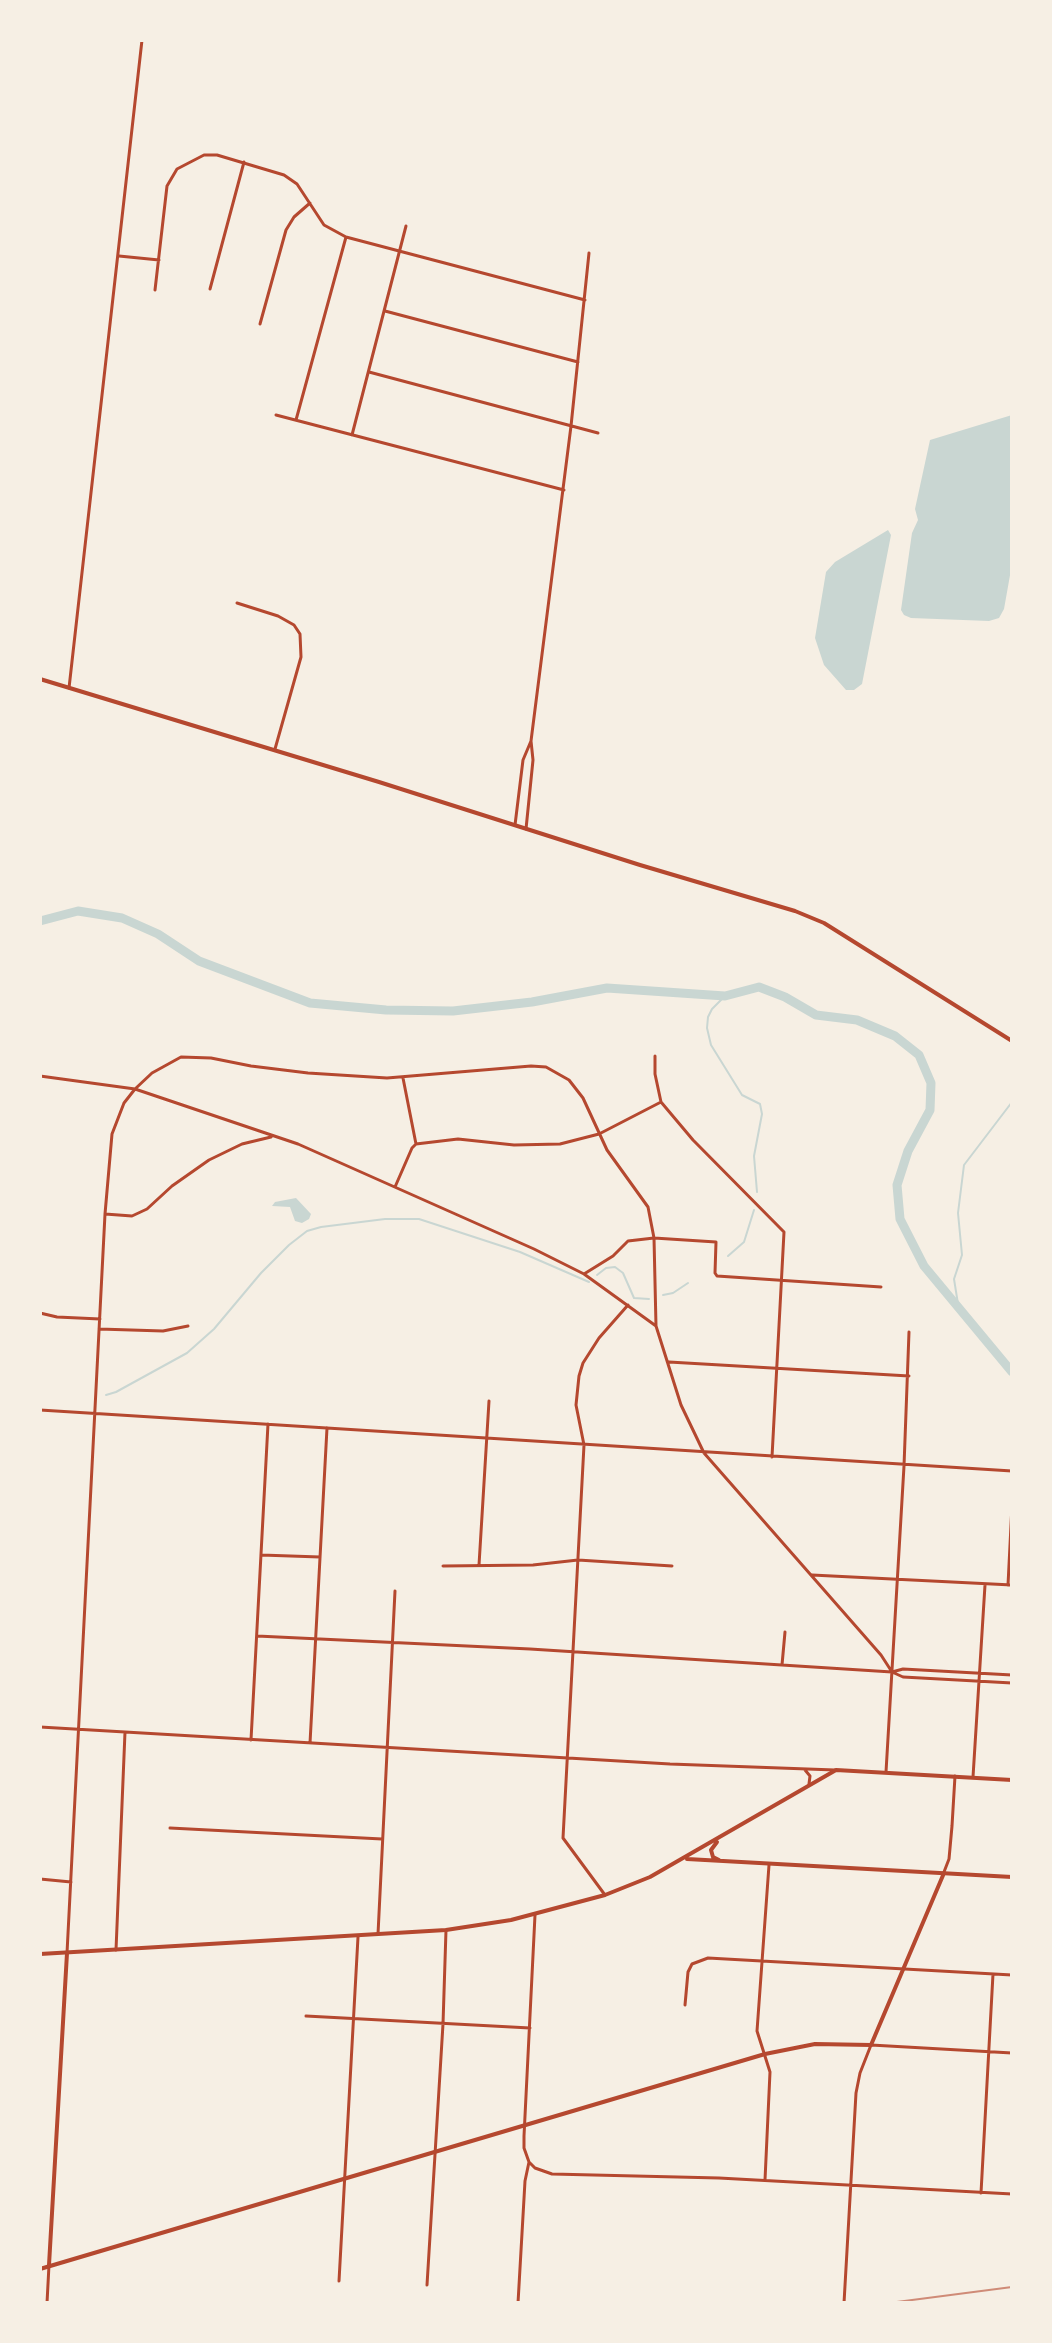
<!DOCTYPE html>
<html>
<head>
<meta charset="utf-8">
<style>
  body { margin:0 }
  #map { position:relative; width:1052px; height:2343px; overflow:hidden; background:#f6efe4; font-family:Merriweather,serif }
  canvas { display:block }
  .frame { position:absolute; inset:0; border:42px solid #f6efe4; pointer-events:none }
</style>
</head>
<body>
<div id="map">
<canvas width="1052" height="2343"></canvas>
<div class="frame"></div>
</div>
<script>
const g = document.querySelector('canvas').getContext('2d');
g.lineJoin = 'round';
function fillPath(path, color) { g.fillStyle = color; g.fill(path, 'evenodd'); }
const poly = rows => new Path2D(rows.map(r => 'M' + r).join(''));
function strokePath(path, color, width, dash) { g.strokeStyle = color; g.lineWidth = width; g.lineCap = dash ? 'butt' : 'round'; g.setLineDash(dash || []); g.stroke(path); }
fillPath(poly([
  [1012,415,1012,564,1004,609,999,618,989,621,911,618,904,615,901,610,912,533,918,520,915,509,930,440],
  [888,530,891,535,862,684,854,690,846,690,824,665,815,638,826,572,835,562],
  [296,1198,311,1214,309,1219,302,1223,295,1221,290,1207,272,1206,275,1202]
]), '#c9d6d2');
strokePath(poly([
  [725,996,712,1009,708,1017,707,1028,711,1045,742,1095,760,1104,762,1114,754,1156,757,1192],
  [728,1256,744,1242,754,1210],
  [597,1275,606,1268,615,1267,623,1273,634,1298,649,1299],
  [663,1295,673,1293,688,1283],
  [958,1304,954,1279,962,1255,958,1213,964,1165,1012,1102],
  [106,1395,116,1392,187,1353,214,1329,261,1273,289,1245,307,1231,321,1227,385,1219,419,1219,520,1252,589,1282]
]), '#c9d6d2', 2);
strokePath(poly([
  [40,921,78,911,122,918,158,934,199,961,310,1003,386,1010,453,1011,532,1002,607,988,725,996,759,987,785,997,816,1015,857,1020,895,1036,919,1055,931,1083,930,1110,908,1151,897,1185,900,1219,924,1266,1012,1372]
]), '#c9d6d2', 9);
strokePath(poly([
  [119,256,159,260],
  [210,289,244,162],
  [155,290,167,186,177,169,204,155,217,155,284,175,297,184,324,225,346,237,585,300],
  [385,311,578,362],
  [260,324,286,230,294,217,310,203],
  [369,372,598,433],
  [276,415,564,490],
  [296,420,346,237],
  [352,435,406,226],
  [237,603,278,616,294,625,300,634,301,657,275,749],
  [531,741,571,426,589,253],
  [515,825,523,760,531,741,533,760,526,829],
  [655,1056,655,1074,661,1102,693,1140,784,1232,772,1457],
  [40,1076,135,1089,298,1144,534,1249,584,1274,656,1326,681,1405,704,1453,881,1655,892,1672],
  [416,1144,458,1139,514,1145,560,1144,599,1134,661,1102],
  [395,1187,412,1148,416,1144,403,1078],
  [105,1214,132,1216,147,1209,172,1186,209,1160,242,1144,271,1137],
  [584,1274,613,1256,628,1241,654,1238,716,1242,715,1273,717,1276,881,1287],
  [40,1313,57,1317,100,1319],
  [99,1329,163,1331,188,1326],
  [669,1362,909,1376],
  [40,1410,1012,1471],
  [261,1555,320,1557],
  [479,1565,489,1401],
  [443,1566,533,1565,578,1560,672,1566],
  [812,1575,1012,1585],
  [1008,1585,1012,1505],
  [257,1636,530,1649,892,1672,903,1677,1012,1683],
  [782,1665,785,1632],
  [892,1672,903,1669,1012,1675],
  [40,1727,670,1764,835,1770],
  [251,1740,268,1424],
  [310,1743,327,1428],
  [805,1770,810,1776,809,1784],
  [886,1772,904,1466,909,1332],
  [973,1777,985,1585],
  [170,1828,382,1839],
  [944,1872,949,1859,952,1826,955,1776],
  [40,1879,71,1882],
  [605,1895,563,1838,584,1445,576,1405,579,1376,583,1363,599,1338,628,1305],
  [378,1934,395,1591],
  [116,1950,125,1732],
  [67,1953,105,1214,112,1134,124,1103,135,1089,152,1073,181,1057,211,1058,251,1066,308,1073,387,1078,531,1066,546,1067,569,1080,583,1098,607,1150,648,1207,654,1238,656,1326],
  [685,2005,688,1972,692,1964,708,1958,1012,1975],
  [306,2016,530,2028],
  [529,2162,535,2168,552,2174,719,2178,1012,2194],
  [765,2180,770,2072,757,2031,769,1865],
  [981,2193,993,1974],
  [339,2281,358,1937],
  [427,2285,443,2024,446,1930],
  [518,2303,525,2181,529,2162,524,2148,524,2136,535,1915],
  [844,2303,856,2093,860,2073,871,2045,1012,2053]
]), '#b5482f', 3);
strokePath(poly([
  [69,688,142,40],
  [47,2303,49,2265]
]), '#b5482f', 3);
strokePath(poly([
  [40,679,379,782,640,865,795,911,824,923,1012,1041],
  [49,2265,67,1953],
  [40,2269,765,2054,815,2044,871,2045,944,1873]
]), '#b5482f', 4);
strokePath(poly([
  [717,1842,711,1850,713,1857,719,1860],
  [687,1859,1012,1877],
  [40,1954,446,1930,511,1920,605,1895,650,1877,836,1770,1012,1780]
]), '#b5482f', 4);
strokePath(poly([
  [889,2303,1012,2287]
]), '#cf8b77', 2);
</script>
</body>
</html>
